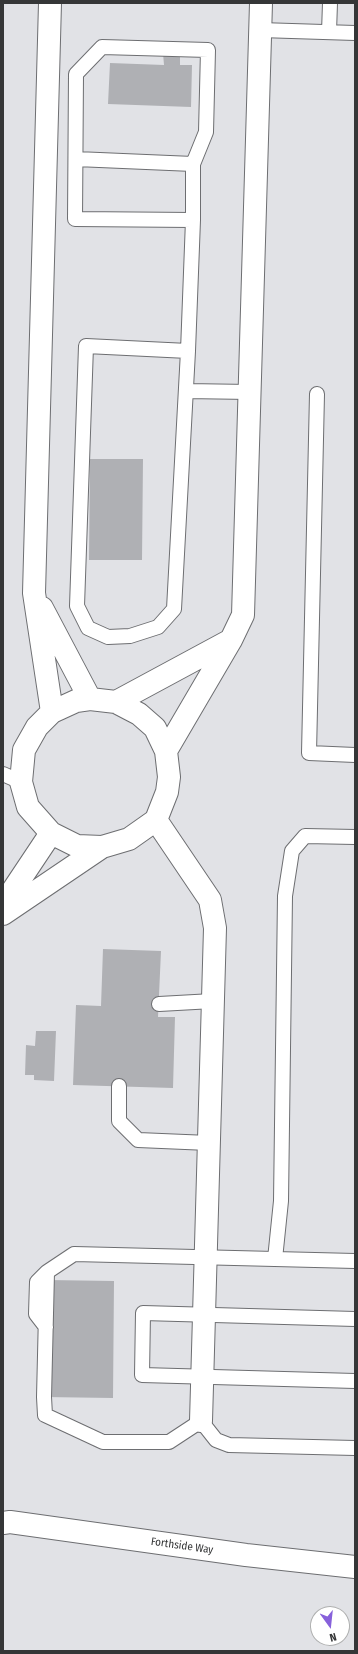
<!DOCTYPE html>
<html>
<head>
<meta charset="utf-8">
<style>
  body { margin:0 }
  #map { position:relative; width:358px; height:1654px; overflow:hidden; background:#e1e2e6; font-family:"Fira Sans Condensed",sans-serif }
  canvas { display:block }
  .frame { position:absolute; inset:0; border:4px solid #353637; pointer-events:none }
  .north { position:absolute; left:310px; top:1606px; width:40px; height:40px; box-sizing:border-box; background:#fff; border:1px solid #aeafaf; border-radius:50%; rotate:165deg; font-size:11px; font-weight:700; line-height:16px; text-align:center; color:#353637 }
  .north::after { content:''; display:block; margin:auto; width:14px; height:18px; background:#8761db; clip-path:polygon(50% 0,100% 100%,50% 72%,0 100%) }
</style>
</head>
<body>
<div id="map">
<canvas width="358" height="1654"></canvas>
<div class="frame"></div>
<div class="north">N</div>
</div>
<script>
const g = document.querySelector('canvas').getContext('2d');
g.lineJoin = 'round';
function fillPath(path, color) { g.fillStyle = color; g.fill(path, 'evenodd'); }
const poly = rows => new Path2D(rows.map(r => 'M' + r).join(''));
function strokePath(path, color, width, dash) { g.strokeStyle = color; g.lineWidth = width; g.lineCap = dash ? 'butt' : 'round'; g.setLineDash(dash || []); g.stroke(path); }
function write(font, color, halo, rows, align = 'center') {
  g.font = font + ' "Fira Sans Condensed",sans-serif'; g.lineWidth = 3; g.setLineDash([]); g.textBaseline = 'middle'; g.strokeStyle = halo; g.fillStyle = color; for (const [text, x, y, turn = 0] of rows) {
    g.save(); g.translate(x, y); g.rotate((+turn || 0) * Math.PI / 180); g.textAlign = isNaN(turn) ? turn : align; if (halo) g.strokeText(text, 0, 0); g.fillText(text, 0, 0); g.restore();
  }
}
fillPath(poly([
  [163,53,180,54,180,65,192,65,191,107,108,104,110,63,164,65],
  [90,459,143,459,142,560,89,560],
  [103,949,161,951,158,1017,175,1017,173,1088,73,1085,76,1005,101,1006],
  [36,1031,56,1031,54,1081,34,1080,34,1075,25,1075,26,1045,35,1046],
  [47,1280,114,1281,113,1398,44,1397]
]), '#afb0b4');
const service = poly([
  [260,30,355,33],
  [329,32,330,3],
  [76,159,193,164],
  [188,351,86,346,77,606,88,628,108,637,130,636,158,627,174,609,188,351,193,220,75,219,76,74,102,47,208,50,206,132,193,164,193,220],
  [186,391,250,392],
  [317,394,309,753,355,755],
  [3,774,21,782],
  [159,1004,213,1001],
  [119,1086,119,1121,138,1140,209,1143],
  [275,1259,281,1201,285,896,292,851,305,836,355,837],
  [355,1261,74,1254,47,1272,44,1397,45,1415,103,1442,169,1442,201,1421,216,1440,229,1445,355,1448],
  [355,1319,143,1313,142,1375,355,1381],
  [46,1327,36,1314,37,1282,47,1272]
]);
const minor = poly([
  [50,3,34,593,52,712],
  [42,608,90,699],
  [90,699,116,702,139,714,155,728,166,751,169,777,167,792,156,820,129,839,102,847,77,846,51,833,28,807,21,782,24,750,37,727,52,712,76,701,90,699],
  [116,702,231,640],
  [166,751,231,640,243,615,261,3],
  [156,820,210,900,215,928,201,1421],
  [3,905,51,833],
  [3,914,102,847]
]);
const tertiary = poly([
  [3,1523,10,1522,246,1555,355,1567]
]);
strokePath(service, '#6d6e71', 16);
strokePath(minor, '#6d6e71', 24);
strokePath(tertiary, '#6d6e71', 24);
strokePath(service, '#fff', 14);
strokePath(minor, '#fff', 22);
strokePath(tertiary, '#fff', 22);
write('11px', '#353637', '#fff', [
  ["Forthside Way",182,1546,8]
]);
</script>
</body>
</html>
